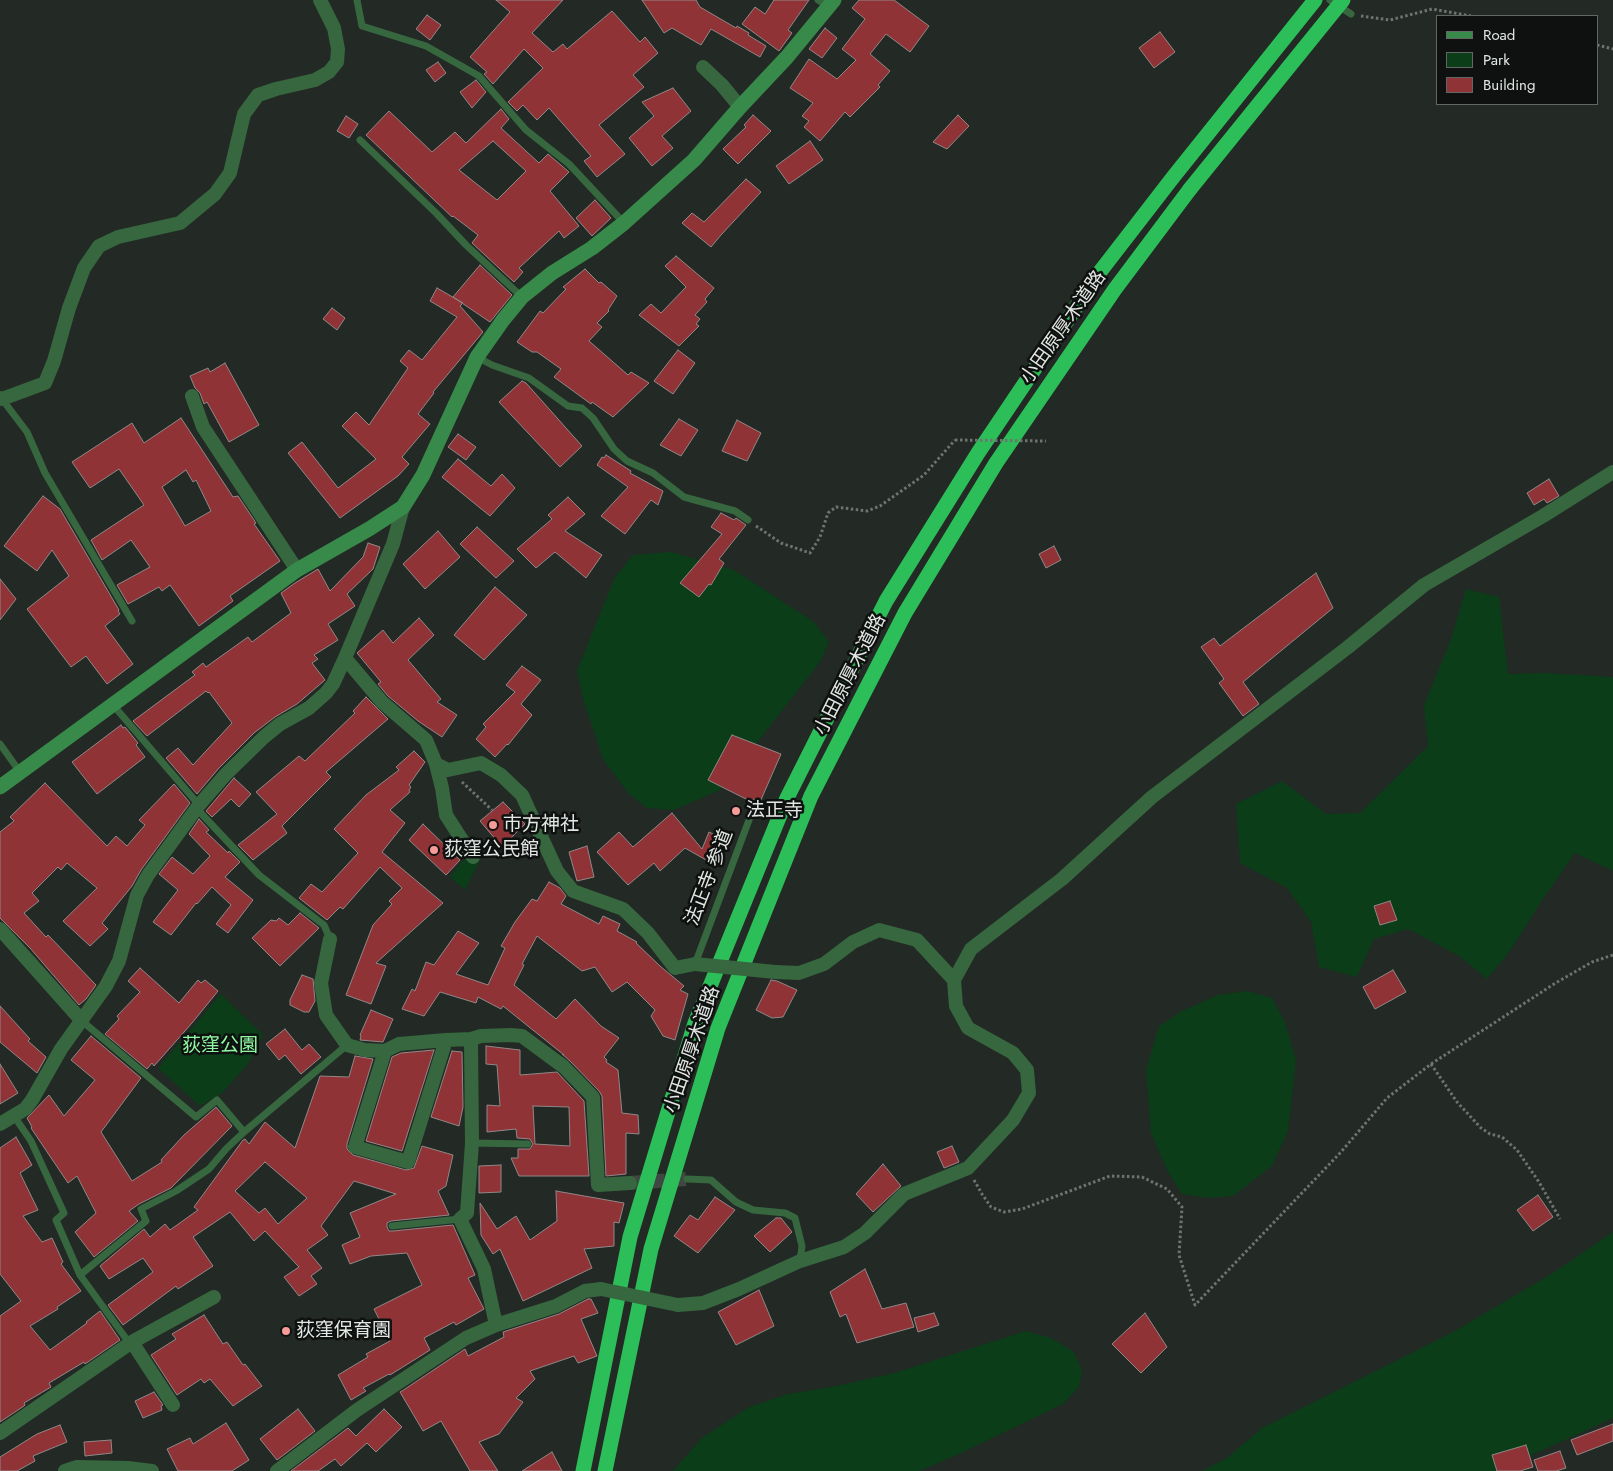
<!DOCTYPE html>
<html>
<head>
<meta charset="utf-8">
<style>
  body { margin:0 }
  #map { position:relative; width:1613px; height:1471px; overflow:hidden; background:#232924; font-family:Jost,sans-serif }
  canvas { display:block }
  .legend { position:absolute; left:1436px; top:15px; width:162px; height:90px; box-sizing:border-box; background:#0e110f; border:1px solid #636764; margin:0; padding:6px 9px; list-style:none; font-size:15px; color:#e3e7e4 }
  .legend li { display:flex; align-items:center; gap:10px; height:25px }
  .legend b { width:25px; border:1px solid #636764 }
</style>
</head>
<body>
<div id="map">
<canvas width="1613" height="1471"></canvas>
<ul class="legend">
<li><b style="height:6px;background:#378a4a"></b>Road</li>
<li><b style="height:14px;background:#0b3d19"></b>Park</li>
<li><b style="height:14px;background:#903336"></b>Building</li>
</ul>
</div>
<script>
const g = document.querySelector('canvas').getContext('2d');
g.lineJoin = 'round';
function fillPath(path, color) { g.fillStyle = color; g.fill(path, 'evenodd'); }
const poly = rows => new Path2D(rows.map(r => 'M' + r).join(''));
function strokePath(path, color, width, dash) { g.strokeStyle = color; g.lineWidth = width; g.lineCap = dash ? 'butt' : 'round'; g.setLineDash(dash || []); g.stroke(path); }
function write(font, color, halo, rows, align = 'center') {
  g.font = font + ' Jost,"Noto Sans JP",sans-serif'; g.lineWidth = 5; g.setLineDash([]); g.textBaseline = 'middle'; g.strokeStyle = halo; g.fillStyle = color; for (const [text, x, y, turn = 0] of rows) {
    g.save(); g.translate(x, y); g.rotate((+turn || 0) * Math.PI / 180); g.textAlign = isNaN(turn) ? turn : align; if (halo) g.strokeText(text, 0, 0); g.fillText(text, 0, 0); g.restore();
  }
}
fillPath(poly([
  [671,552,734,570,814,622,829,642,820,662,720,790,674,810,647,808,629,794,603,759,584,702,577,671,615,577,633,555],
  [1466,589,1499,597,1508,674,1545,673,1613,677,1613,871,1575,853,1542,900,1510,951,1487,979,1459,956,1408,929,1374,939,1357,977,1319,967,1311,922,1287,888,1240,863,1236,804,1282,781,1326,814,1360,813,1428,746,1424,705,1450,642],
  [468,854,480,860,465,890,450,877],
  [1247,991,1272,998,1285,1022,1296,1060,1288,1131,1272,1166,1233,1196,1209,1198,1182,1194,1168,1172,1151,1133,1146,1070,1159,1026,1182,1011,1218,995],
  [221,994,263,1035,248,1064,222,1093,200,1106,158,1068],
  [1613,1232,1613,1418,1497,1471,1202,1471,1227,1458,1262,1428,1453,1332,1553,1273],
  [1026,1331,1051,1338,1074,1352,1082,1371,1079,1387,1063,1404,957,1455,919,1471,673,1471,702,1438,749,1407,788,1394,837,1386,894,1373]
]), '#0b3d19');
const building = poly([
  [496,0,563,0,532,33,553,52,563,44,567,49,612,11,640,42,645,37,658,53,633,75,644,87,599,125,625,154,597,177,584,161,591,156,549,108,537,120,523,105,517,111,508,102,543,68,524,49,493,84,484,74,487,72,470,57,510,12,496,0],
  [642,0,696,0,700,7,736,28,737,26,749,33,748,35,766,46,760,57,711,29,701,45,672,28,664,33,642,0],
  [774,0,809,0,788,30,792,33,779,51,742,24,755,7,765,14,774,0],
  [859,0,894,0,929,26,910,52,886,34,870,54,890,71,878,85,880,87,850,117,845,112,820,141,804,127,809,121,802,116,813,103,790,88,809,59,837,79,856,60,842,49,865,19,852,8,859,0],
  [427,15,441,25,430,40,416,29,427,15],
  [825,28,837,38,822,58,809,49,825,28],
  [1160,32,1175,52,1154,68,1139,48,1160,32],
  [438,62,446,73,435,82,426,70,438,62],
  [476,80,486,92,472,108,460,92,476,80],
  [673,88,691,111,662,136,673,148,652,166,629,138,654,116,642,102,673,88],
  [501,109,509,119,501,128,539,163,548,154,569,172,550,191,579,226,564,238,559,231,519,268,523,272,514,282,472,243,478,235,453,216,452,217,366,135,389,111,432,152,455,132,466,143,501,109],
  [493,141,526,171,497,200,459,170,493,141],
  [753,115,771,131,738,164,723,149,746,127,744,125,753,115],
  [958,115,969,126,947,149,933,142,958,115],
  [346,116,358,124,349,138,337,131,346,116],
  [810,141,823,160,789,184,776,166,810,141],
  [746,179,761,192,721,235,711,247,682,223,692,213,704,222,746,179],
  [595,200,611,218,592,236,576,218,595,200],
  [676,256,714,288,705,299,707,302,695,315,700,319,696,324,699,326,679,346,639,315,651,304,661,313,686,287,665,266,676,256],
  [480,265,512,295,490,322,453,297,480,265],
  [585,269,599,283,601,282,617,296,608,310,609,311,597,323,602,327,589,341,628,375,631,372,649,383,613,417,592,402,591,404,554,377,561,369,537,352,532,352,517,342,540,311,543,313,566,289,563,287,585,269],
  [437,288,463,303,460,306,483,332,433,392,434,393,418,414,430,424,402,457,409,464,398,476,340,518,288,453,302,442,338,488,376,459,342,426,356,412,369,425,408,368,400,361,409,350,422,360,457,317,430,301,437,288],
  [332,308,345,318,337,330,323,319,332,308],
  [678,350,695,363,673,394,654,381,678,350],
  [225,363,259,425,229,442,207,402,204,404,200,393,195,388,190,376,208,368,210,372,225,363],
  [522,381,526,383,582,446,560,467,499,402,522,381],
  [181,418,233,497,238,496,256,523,254,524,280,561,230,596,233,601,199,626,170,585,162,591,159,587,128,604,117,585,150,567,131,540,102,560,91,540,144,505,119,469,90,488,72,462,132,423,144,443,181,418],
  [186,470,193,482,196,480,211,511,185,526,162,487,186,470],
  [679,419,698,430,681,456,660,445,679,419],
  [737,420,761,433,747,461,722,451,737,420],
  [458,434,476,447,466,460,448,447,458,434],
  [606,455,631,471,630,473,663,491,658,505,651,500,625,534,601,516,628,487,597,465,602,457,604,458,606,455],
  [458,459,491,486,502,474,515,488,490,516,442,477,458,459],
  [1549,479,1559,496,1547,503,1544,499,1534,505,1527,493,1549,479],
  [43,496,60,509,119,610,118,611,120,614,105,626,133,664,107,684,86,656,71,667,27,609,69,576,52,550,37,571,4,546,43,496],
  [568,497,585,514,565,531,602,555,586,578,555,552,536,568,517,549,552,519,548,515,568,497],
  [721,513,734,520,736,518,746,525,719,559,724,563,711,585,709,584,699,597,680,583,722,534,711,527,721,513],
  [477,527,514,561,496,578,460,544,477,527],
  [438,531,460,557,425,589,403,564,438,531],
  [368,543,380,547,373,569,347,594,355,606,328,624,338,640,314,655,318,659,312,663,325,680,297,704,275,717,254,733,219,768,197,794,166,758,178,748,193,765,232,723,209,692,208,693,206,691,147,736,133,721,195,675,192,672,203,663,206,667,248,637,252,642,291,613,281,593,295,583,318,569,330,591,363,557,368,543],
  [1054,546,1061,560,1046,568,1039,554,1054,546],
  [1316,573,1333,608,1243,682,1259,704,1243,716,1219,683,1224,679,1201,647,1214,638,1220,646,1316,573],
  [0,579,16,599,0,620,0,579],
  [495,587,527,615,484,660,454,635,495,587],
  [419,618,434,635,408,660,441,699,437,702,457,715,442,737,418,721,388,696,378,684,381,682,357,653,383,630,393,643,419,618],
  [522,666,541,680,521,704,532,715,508,745,507,744,495,757,476,739,486,727,483,724,515,692,506,685,522,666],
  [366,697,388,719,326,772,331,777,282,826,287,833,253,860,238,845,277,814,256,792,299,756,305,761,355,713,353,711,366,697],
  [121,725,123,728,125,727,138,743,136,745,145,757,97,794,72,762,121,725],
  [732,735,781,754,760,802,755,799,750,801,708,780,732,735],
  [414,751,425,762,409,785,411,787,409,790,410,792,390,810,405,823,382,852,443,903,376,963,386,966,371,1004,346,995,373,925,392,904,389,901,402,888,380,867,343,909,340,907,327,920,299,898,311,884,322,892,358,853,334,829,366,795,399,770,396,767,414,751],
  [234,778,251,794,239,807,231,799,212,817,206,811,234,778],
  [45,783,107,846,116,836,127,846,145,825,139,820,174,784,190,803,141,870,132,886,102,923,108,929,90,946,63,921,97,888,67,863,61,870,58,867,32,893,39,901,24,913,46,937,48,935,96,985,86,999,79,1005,30,948,0,918,0,832,14,821,10,817,45,783],
  [503,802,525,824,502,847,480,821,503,802],
  [672,813,702,849,709,832,723,839,713,864,685,848,660,871,654,863,628,885,597,852,619,832,633,847,672,813],
  [199,819,209,830,206,832,228,853,229,851,240,862,225,877,253,900,228,933,216,924,231,905,212,887,197,904,196,903,171,935,153,922,178,890,159,874,172,857,193,874,210,856,189,834,199,819],
  [423,824,460,860,446,875,409,840,423,824],
  [587,846,594,877,577,881,569,852,587,846],
  [549,882,560,888,566,896,561,904,599,924,603,916,620,924,617,931,637,942,636,943,660,966,684,986,680,990,688,994,675,1040,663,1036,651,1016,655,1010,627,982,612,992,595,967,582,971,537,936,522,964,524,965,514,985,556,1019,575,999,601,1026,619,1038,604,1057,607,1060,606,1062,618,1070,622,1113,638,1115,639,1134,626,1133,626,1174,606,1176,602,1096,599,1091,570,1061,562,1054,564,1055,503,1006,501,1009,478,997,476,1003,440,992,424,1016,402,1009,412,989,415,991,426,962,434,965,458,931,479,943,456,974,488,985,505,948,501,946,515,922,532,899,537,901,549,882],
  [1390,901,1397,920,1380,925,1374,906,1390,901],
  [300,913,319,928,280,966,252,938,271,920,276,921,279,918,288,925,300,913],
  [140,968,179,1003,198,980,201,983,205,980,218,991,192,1023,154,1066,152,1063,147,1069,105,1034,119,1019,117,1016,140,992,128,981,140,968],
  [1393,970,1406,992,1375,1009,1363,987,1393,970],
  [302,975,313,979,315,1001,309,1012,304,1012,290,1005,290,1000,302,975],
  [771,980,777,981,797,990,783,1017,772,1018,756,1010,771,980],
  [0,1006,30,1039,28,1041,46,1057,37,1073,0,1042,0,1006],
  [371,1010,393,1019,383,1042,360,1040,361,1036,360,1035,371,1010],
  [285,1029,302,1050,309,1044,321,1057,301,1074,285,1055,279,1060,266,1044,285,1029],
  [91,1036,141,1078,101,1132,132,1181,162,1162,161,1160,184,1135,216,1107,232,1126,171,1188,139,1204,129,1211,138,1221,94,1257,75,1232,96,1213,77,1176,68,1183,31,1128,32,1127,27,1118,49,1095,64,1116,95,1080,71,1060,91,1036],
  [486,1046,520,1050,520,1075,557,1072,584,1101,589,1176,519,1176,511,1158,518,1158,518,1149,530,1149,533,1144,530,1139,517,1138,516,1129,487,1132,487,1105,500,1106,497,1065,486,1064,486,1046],
  [533,1106,569,1107,570,1146,535,1144,533,1106],
  [434,1050,402,1151,366,1141,392,1057,401,1053,434,1050],
  [452,1051,462,1052,463,1107,459,1126,431,1117,452,1051],
  [355,1056,373,1059,347,1144,347,1149,353,1155,406,1170,414,1168,422,1146,453,1155,446,1186,438,1191,449,1215,391,1221,387,1223,387,1227,389,1231,393,1231,453,1225,475,1275,468,1278,484,1309,456,1325,454,1322,424,1338,430,1350,390,1375,389,1374,363,1388,366,1391,351,1400,338,1375,368,1357,366,1354,390,1341,374,1309,422,1285,407,1253,371,1256,350,1264,342,1245,360,1237,350,1213,396,1194,354,1181,321,1226,328,1235,307,1250,322,1268,311,1276,317,1284,299,1296,284,1277,299,1267,265,1231,254,1241,230,1212,193,1237,213,1266,178,1289,176,1286,123,1325,108,1305,153,1272,143,1258,109,1279,100,1266,144,1229,150,1237,165,1224,170,1230,198,1210,194,1207,243,1140,245,1139,249,1144,265,1122,295,1148,320,1076,349,1077,355,1056],
  [265,1162,307,1198,278,1224,265,1208,259,1213,235,1191,265,1162],
  [0,1064,18,1093,0,1104,0,1064],
  [16,1137,32,1165,20,1173,38,1210,23,1216,42,1242,52,1238,63,1262,61,1264,81,1291,57,1307,58,1309,30,1326,50,1350,87,1323,86,1322,100,1311,120,1340,85,1364,84,1362,49,1383,51,1387,24,1403,25,1405,24,1406,0,1422,0,1316,21,1301,0,1274,0,1148,16,1137],
  [952,1146,959,1162,944,1168,937,1152,952,1146],
  [883,1164,901,1186,873,1212,856,1194,883,1164],
  [501,1165,501,1192,479,1193,479,1166,501,1165],
  [556,1191,624,1203,619,1223,614,1222,614,1246,584,1249,592,1268,523,1301,500,1249,493,1254,481,1235,480,1203,497,1229,516,1216,530,1240,557,1221,556,1191],
  [1538,1195,1553,1217,1533,1231,1517,1210,1538,1195],
  [715,1197,735,1210,698,1253,674,1236,690,1215,698,1220,715,1197],
  [776,1218,781,1218,792,1232,770,1252,754,1236,776,1218],
  [865,1269,882,1309,906,1303,914,1327,857,1343,846,1314,840,1317,830,1292,865,1269],
  [759,1290,774,1326,736,1345,718,1312,759,1290],
  [588,1299,591,1299,598,1313,581,1319,597,1356,578,1363,574,1356,530,1371,535,1379,516,1398,523,1402,499,1434,479,1442,498,1471,470,1471,441,1421,423,1431,400,1392,402,1391,465,1349,468,1356,504,1337,503,1332,559,1314,588,1299],
  [934,1313,939,1325,918,1332,914,1318,934,1313],
  [1145,1313,1167,1347,1141,1373,1112,1344,1145,1313],
  [204,1315,223,1344,227,1342,243,1365,245,1364,262,1386,233,1406,210,1379,204,1383,201,1379,177,1395,151,1355,176,1339,172,1334,204,1315],
  [154,1392,163,1405,161,1406,162,1410,143,1418,135,1401,154,1392],
  [298,1409,315,1431,277,1460,260,1439,298,1409],
  [384,1409,402,1427,376,1452,367,1443,341,1466,335,1459,318,1471,291,1471,348,1428,356,1436,384,1409],
  [226,1423,249,1460,232,1471,178,1471,167,1449,190,1438,193,1444,226,1423],
  [1613,1424,1613,1441,1577,1455,1571,1440,1613,1424],
  [60,1425,67,1442,33,1456,35,1461,17,1471,0,1471,0,1457,37,1434,60,1425],
  [111,1440,112,1453,85,1456,84,1442,111,1440],
  [1526,1445,1533,1467,1520,1471,1497,1471,1492,1455,1526,1445],
  [1560,1451,1566,1468,1556,1471,1538,1471,1534,1460,1560,1451],
  [552,1452,562,1471,522,1471,552,1452]
]);
fillPath(building, '#903336');
strokePath(building, '#918888', 1);
strokePath(poly([
  [630,1183,687,1179]
]), '#404641', 14, [14, 7]);
strokePath(poly([
  [1361,16,1390,20,1432,9,1471,16],
  [1597,45,1613,49],
  [756,526,781,543,810,553,820,537,828,513,836,507,867,511,880,506,924,475,955,440],
  [462,782,492,810],
  [1431,1064,1457,1102,1481,1128,1490,1134,1502,1137,1517,1150,1539,1182,1560,1219],
  [974,1180,982,1194,991,1207,1004,1212,1022,1209,1110,1176,1142,1177,1167,1189,1182,1207,1179,1255,1195,1305,1341,1152,1387,1098,1431,1064,1554,984,1592,962,1613,955]
]), '#6f7470', 3, [2.5, 2.5]);
strokePath(poly([
  [357,0,362,26,426,46,479,76,526,130,569,164,624,223],
  [818,0,828,6],
  [1330,0,1351,14],
  [360,140,436,213,466,245,522,297],
  [477,357,492,365,529,378,568,406,582,408,593,418,614,449,627,461,653,473,684,497,735,511,748,520],
  [2,399,27,432,45,473,132,621],
  [113,705,199,805],
  [0,744,20,772],
  [197,809,259,875,324,925,330,939],
  [695,964,755,804],
  [82,1021,196,1117,217,1100,244,1132],
  [14,1116,31,1141,64,1213,56,1220,80,1275,130,1344],
  [472,1143,528,1144],
  [687,1179,711,1180,736,1202,753,1210,785,1213,795,1218,802,1246,800,1261],
  [392,1226,460,1219],
  [80,1275,146,1221,141,1209,176,1191,209,1169,226,1149,244,1132,347,1045]
]), '#36673f', 7);
strokePath(poly([
  [703,67,722,85,740,107],
  [192,396,203,427,297,570],
  [0,398,2,399,45,383,54,361,69,308,84,268,99,246,118,237,180,223,215,194,230,173,244,114,258,95,276,89,315,80,329,72,337,62,338,49,334,28,320,0],
  [345,658,382,702,426,740,436,764,448,770,481,763,501,775,522,795,557,871,573,891,623,909,648,933,675,968,695,964],
  [436,764,442,788,446,815,473,857],
  [0,929,82,1021],
  [330,939,321,983,326,1015,347,1045,365,1050,385,1051,399,1044,446,1040,471,1039,472,1143,467,1213,460,1219,484,1269,496,1325],
  [775,972,799,973,824,964,853,942,879,930,917,940,954,980],
  [471,1039,481,1036,511,1035,522,1036,564,1067,593,1097,598,1185,630,1183],
  [385,1051,355,1147,408,1162,446,1040],
  [0,1124,25,1109,32,1100,61,1049,106,986,119,961,137,895,148,875,199,805,226,774,264,737,280,724,309,708,326,693,333,684,345,658,393,544,403,507],
  [678,1305,703,1303,739,1289,800,1261,844,1247,865,1233,904,1194,968,1168,1013,1120,1029,1093,1027,1070,1013,1053,968,1028,956,1006,954,980,971,949,1062,879,1152,797,1347,648,1424,585,1543,516,1613,472],
  [132,1342,173,1405],
  [0,1433,132,1342,214,1297],
  [65,1471,77,1467,128,1468,152,1471],
  [277,1471,357,1410,466,1338,496,1325,556,1306,585,1291,601,1289]
]), '#36673f', 14);
strokePath(poly([
  [0,787,297,570,369,529,403,507,423,475,477,357,503,320,522,297,552,273,592,248,624,223,694,160,740,107,787,57,834,0]
]), '#378a4a', 15);
strokePath(poly([
  [583,1471,630,1237,695,1023,787,798,886,601,978,453,1099,273,1174,176,1315,0],
  [605,1471,651,1249,718,1028,811,796,905,613,996,463,1115,289,1190,189]
]), '#2cbe58', 15);
strokePath(poly([
  [955,440,1046,441]
]), '#6f7470', 3, [2.5, 2.5]);
strokePath(poly([
  [695,964,775,972],
  [601,1289,678,1305]
]), '#36673f', 14);
strokePath(poly([
  [1190,189,1343,0]
]), '#2cbe58', 15);
for (const [x, y, r, color] of [
  [736,811,5,"#f59b98"],
  [493,825,5,"#f59b98"],
  [434,850,5,"#f59b98"],
  [286,1331,5,"#f59b98"]
]) { const dot = new Path2D(); dot.arc(x, y, r, 0, 2 * Math.PI); g.fillStyle = color; g.fill(dot); strokePath(dot, '#0e110f', 2); }
write('19px', '#e3e7e4', '#0e110f', [
  ["小田原厚木道路",1064,328,-55],
  ["小田原厚木道路",851,675,-63],
  ["法正寺 参道",710,878,-69],
  ["小田原厚木道路",693,1050,-71]
]);
write('19px', '#e3e7e4', '#0e110f', [
  ["法正寺",746,811],
  ["市方神社",503,825],
  ["荻窪公民館",444,850],
  ["荻窪保育園",296,1331]
], 'left');
write('19px', '#8ffaa3', '#0e110f', [
  ["荻窪公園",220,1046]
]);
</script>
</body>
</html>
